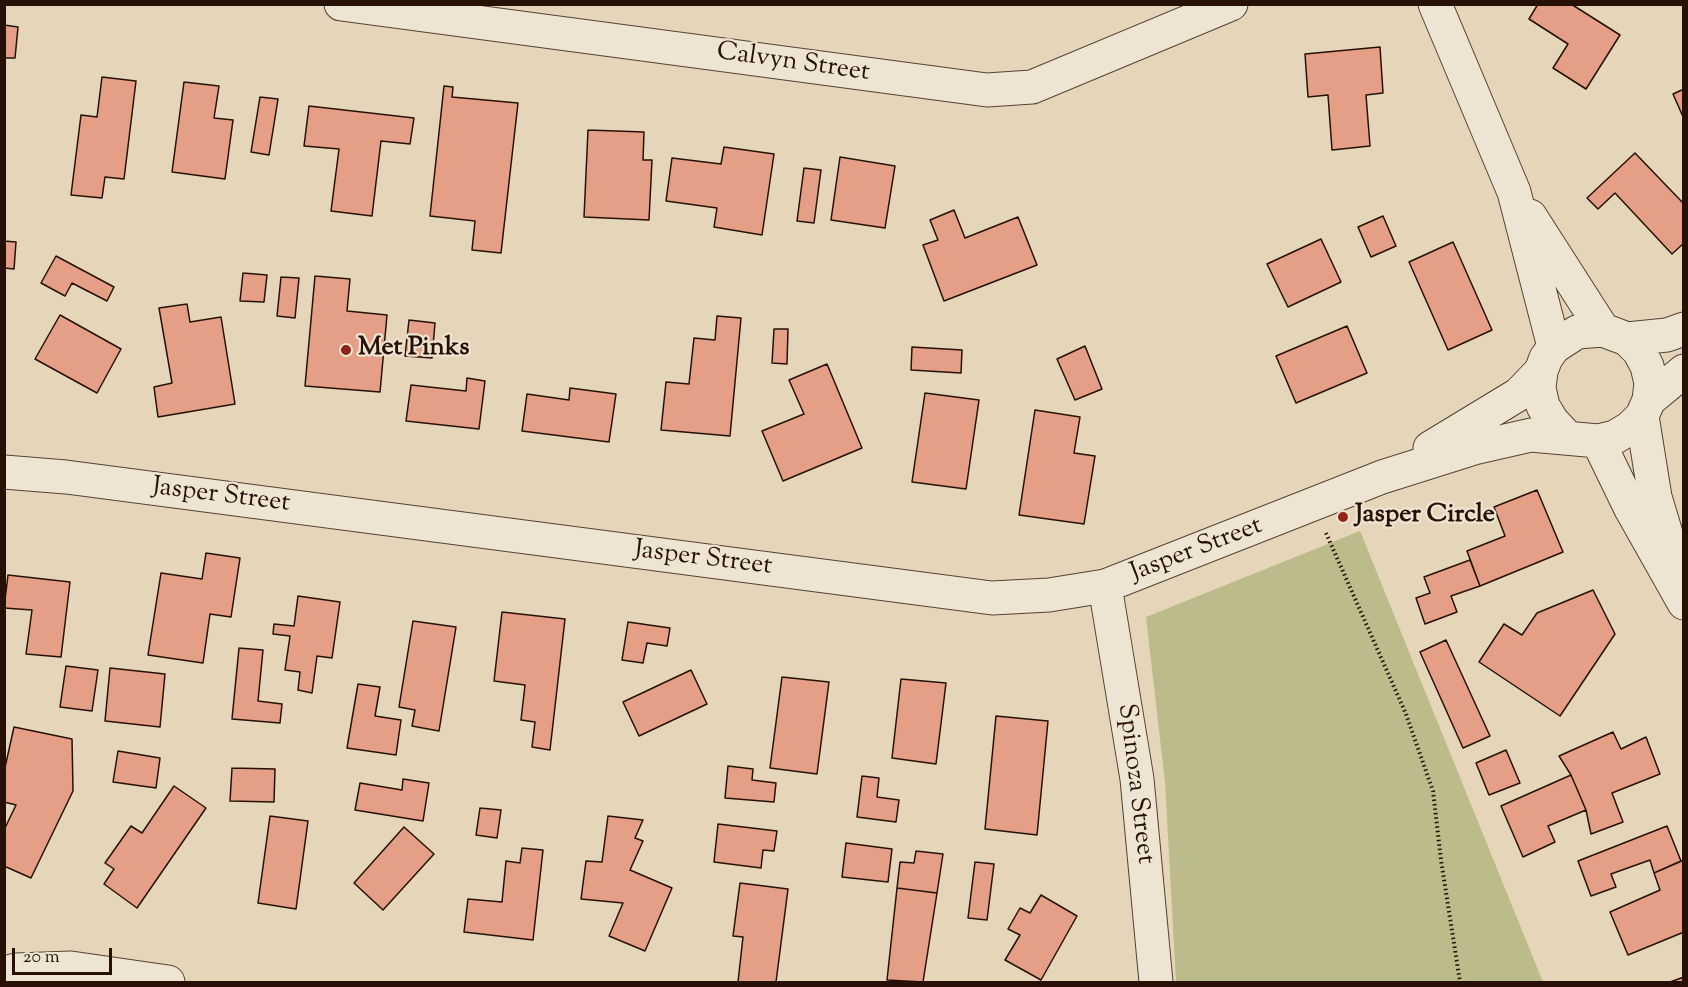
<!DOCTYPE html>
<html>
<head>
<meta charset="utf-8">
<style>
  body { margin:0 }
  #map { position:relative; width:1688px; height:987px; overflow:hidden; background:#e5d6b9; font-family:"Sorts Mill Goudy",serif }
  canvas { display:block }
  .frame { position:absolute; inset:0; border:6px solid #271107; pointer-events:none }
  .scale { position:absolute; left:12px; top:948px; width:100px; height:27px; box-sizing:border-box; border:3px solid #271107; border-top:0; padding-left:8px; font-size:18px; line-height:21px; white-space:nowrap; color:#271107; -webkit-text-stroke:4px #eee4d2; paint-order:stroke }
</style>
</head>
<body>
<div id="map">
<canvas width="1688" height="987"></canvas>
<div class="frame"></div>
<div class="scale">20 m</div>
</div>
<script>
const g = document.querySelector('canvas').getContext('2d');
g.lineJoin = 'round';
function fillPath(path, color) { g.fillStyle = color; g.fill(path, 'evenodd'); }
const poly = rows => new Path2D(rows.map(r => 'M' + r).join(''));
function strokePath(path, color, width, dash) { g.strokeStyle = color; g.lineWidth = width; g.lineCap = dash ? 'butt' : 'round'; g.setLineDash(dash || []); g.stroke(path); }
function write(font, color, halo, rows, align = 'center') {
  g.font = font + ' "Sorts Mill Goudy",serif'; g.lineWidth = 4.5; g.setLineDash([]); g.textBaseline = 'middle'; g.strokeStyle = halo; g.fillStyle = color; for (const [text, x, y, turn = 0] of rows) {
    g.save(); g.translate(x, y); g.rotate((+turn || 0) * Math.PI / 180); g.textAlign = isNaN(turn) ? turn : align; if (halo) g.strokeText(text, 0, 0); g.fillText(text, 0, 0); g.restore();
  }
}
fillPath(poly([
  [1360,531,1543,982,1176,982,1165,782,1146,617]
]), '#bcbc8a');
const building = poly([
  [1538,4,1571,4,1620,35,1586,89,1553,68,1568,44,1529,19,1538,4],
  [4,25,18,27,15,58,4,58,4,25],
  [1380,47,1383,93,1366,95,1370,146,1332,150,1328,95,1308,97,1305,54,1380,47],
  [102,77,136,81,124,179,105,177,102,198,71,195,81,115,97,117,102,77],
  [184,82,219,86,214,118,233,120,225,179,172,172,184,82],
  [444,86,453,87,452,97,518,103,501,253,472,250,475,221,430,216,444,86],
  [1684,89,1684,119,1673,94,1684,89],
  [260,97,278,99,269,155,251,152,260,97],
  [309,106,414,118,410,144,381,141,372,216,331,211,339,149,304,146,309,106],
  [588,130,644,132,643,160,652,160,649,220,584,217,588,130],
  [724,147,774,154,762,235,714,227,717,208,666,201,672,158,721,164,724,147],
  [1635,153,1684,204,1684,243,1672,254,1615,193,1598,209,1587,198,1635,153],
  [840,157,895,166,885,228,831,220,840,157],
  [804,168,821,170,814,223,797,221,804,168],
  [954,210,965,238,1018,217,1037,265,944,301,923,245,938,240,930,220,954,210],
  [1383,216,1396,246,1371,257,1358,227,1383,216],
  [1321,239,1341,282,1288,307,1267,264,1321,239],
  [4,241,16,242,14,269,4,268,4,241],
  [1453,242,1492,330,1448,350,1409,262,1453,242],
  [56,256,114,287,107,301,72,283,65,296,41,283,56,256],
  [243,273,267,275,264,302,240,301,243,273],
  [315,276,350,279,347,311,387,315,380,392,305,386,315,276],
  [281,277,299,278,295,318,277,316,281,277],
  [187,304,190,322,221,317,235,404,158,417,154,387,172,383,159,308,187,304],
  [60,315,121,349,97,393,35,359,60,315],
  [717,316,741,318,730,436,661,430,666,382,689,384,694,338,715,340,717,316],
  [409,320,435,323,432,358,405,356,409,320],
  [1347,326,1367,373,1296,403,1276,356,1347,326],
  [774,329,788,329,787,364,772,363,774,329],
  [1085,346,1102,389,1075,400,1057,359,1085,346],
  [912,347,962,350,961,373,911,370,912,347],
  [827,364,862,448,783,481,762,431,804,414,789,380,827,364],
  [467,378,485,381,479,429,406,421,411,385,466,391,467,378],
  [570,388,616,394,609,442,522,431,527,394,569,400,570,388],
  [925,393,979,400,966,489,912,482,925,393],
  [1035,410,1080,417,1074,453,1095,456,1084,524,1019,515,1035,410],
  [1537,490,1563,552,1480,586,1467,551,1505,536,1494,507,1537,490],
  [206,553,240,558,231,617,210,614,203,663,148,655,161,573,202,579,206,553],
  [1470,560,1480,586,1451,596,1457,612,1425,624,1416,598,1430,593,1424,577,1470,560],
  [8,575,70,582,61,657,26,654,32,610,4,608,8,575],
  [1593,590,1615,634,1560,716,1479,662,1504,624,1522,635,1537,613,1593,590],
  [298,596,340,602,332,658,317,656,312,693,298,690,300,672,285,670,290,636,273,634,274,624,294,626,298,596],
  [502,612,565,619,550,750,532,747,535,722,521,720,525,685,494,681,502,612],
  [413,621,456,627,439,731,412,726,415,710,399,707,413,621],
  [628,622,670,628,667,646,647,643,643,663,622,660,628,622],
  [1446,640,1490,736,1463,748,1420,652,1446,640],
  [239,648,263,650,258,701,282,704,280,723,232,719,239,648],
  [66,666,98,670,92,711,60,707,66,666],
  [110,668,165,674,160,727,105,721,110,668],
  [691,670,707,704,639,736,623,702,691,670],
  [782,677,829,682,817,774,770,768,782,677],
  [901,679,946,683,936,764,892,758,901,679],
  [358,684,380,687,375,716,401,720,396,755,347,748,358,684],
  [996,716,1048,721,1037,835,985,829,996,716],
  [14,727,72,739,73,791,31,878,4,866,4,830,16,805,4,802,4,772,14,727],
  [1613,732,1621,749,1646,737,1660,774,1612,793,1623,822,1591,834,1586,810,1571,775,1559,756,1613,732],
  [1506,750,1520,783,1489,795,1476,763,1506,750],
  [118,751,160,758,156,788,113,782,118,751],
  [728,766,753,769,752,780,776,783,774,802,725,798,728,766],
  [232,768,275,769,274,802,230,801,232,768],
  [1571,775,1586,810,1548,826,1555,842,1523,857,1501,806,1571,775],
  [862,776,879,778,877,797,899,800,896,822,857,817,862,776],
  [403,779,429,783,423,821,355,810,360,783,402,790,403,779],
  [174,786,206,808,137,908,104,884,114,869,105,863,131,826,142,833,174,786],
  [480,808,501,810,497,838,476,835,480,808],
  [270,816,308,821,296,909,258,903,270,816],
  [608,816,643,820,635,838,643,841,630,870,672,888,645,951,609,936,623,903,581,899,586,861,602,862,608,816],
  [718,824,777,831,774,851,763,850,761,868,714,862,718,824],
  [1667,826,1681,861,1654,873,1650,860,1611,874,1616,887,1591,896,1578,861,1667,826],
  [404,827,434,854,383,910,354,883,404,827],
  [846,843,892,849,888,882,842,877,846,843],
  [522,848,543,850,533,940,464,932,468,899,502,902,506,861,520,863,522,848],
  [916,851,943,854,937,893,897,888,900,862,914,863,916,851],
  [1684,860,1684,932,1628,955,1610,912,1660,890,1654,873,1684,860],
  [975,862,994,864,987,920,968,918,975,862],
  [740,883,788,889,776,982,738,982,743,937,733,936,740,883],
  [897,888,937,893,923,982,887,980,897,888],
  [1041,895,1077,916,1041,980,1005,960,1020,935,1008,929,1020,908,1030,913,1041,895],
  [1684,977,1684,982,1670,982,1684,977]
]);
fillPath(building, '#e49f86');
strokePath(building, '#271107', 1.5);
const minor = poly([
  [341,4,987,90,1032,87,1231,4],
  [1435,4,1514,192,1554,347],
  [1530,216,1603,330],
  [1627,339,1667,335,1684,329],
  [1649,400,1684,371],
  [1642,416,1655,497,1673,557],
  [1598,441,1631,509,1684,603],
  [1430,448,1519,394,1541,371],
  [4,472,66,477,992,598,1049,595,1105,586,1382,477,1474,448,1531,435,1598,441,1615,437,1630,428,1642,416,1649,400,1651,383,1647,366,1639,351,1627,339,1603,330,1577,332,1554,347,1546,358,1541,371,1539,388,1543,406,1552,421,1566,436],
  [1105,586,1137,779,1156,982],
  [4,973,16,970,71,968,168,982]
]);
strokePath(minor, '#564234', 35);
strokePath(poly([
  [1326,533,1406,714,1433,791,1441,860,1460,982]
]), '#271107', 4, [1.5, 3]);
strokePath(minor, '#eee4d2', 33);
for (const [x, y, r, color] of [
  [346,350,6,"#8f2418"],
  [1343,517,6,"#8f2418"]
]) { const dot = new Path2D(); dot.arc(x, y, r, 0, 2 * Math.PI); g.fillStyle = color; g.fill(dot); strokePath(dot, '#eee4d2', 2); }
write('26px', '#271107', '#eee4d2', [
  ["Calvyn Street",793,64,8],
  ["Jasper Street",221,497,7],
  ["Jasper Street",1197,551,-21],
  ["Jasper Street",703,560,7],
  ["Spinoza Street",1134,784,83]
]);
write('bold 26px', '#271107', '#eee4d2', [
  ["Met Pinks",358,350],
  ["Jasper Circle",1355,517]
], 'left');
</script>
</body>
</html>
